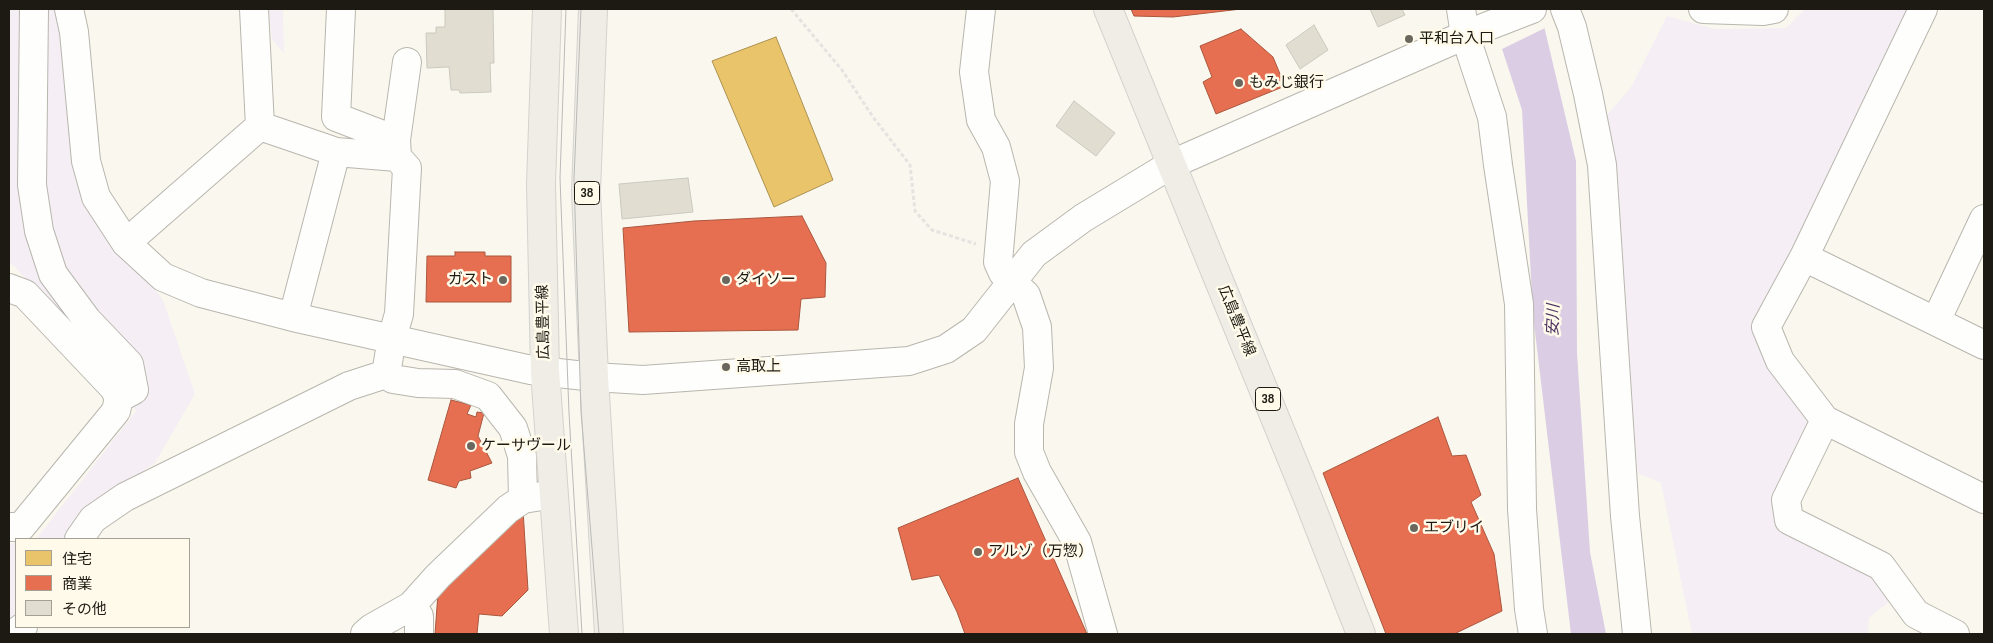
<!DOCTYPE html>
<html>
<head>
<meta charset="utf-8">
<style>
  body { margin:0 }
  #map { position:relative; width:1993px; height:643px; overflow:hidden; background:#faf7ee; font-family:"Sofia Sans Condensed","Noto Sans JP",sans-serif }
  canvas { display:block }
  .frame { position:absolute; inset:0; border:10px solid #1c1a12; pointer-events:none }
  .legend { position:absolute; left:15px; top:538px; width:175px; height:90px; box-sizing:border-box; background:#fffae9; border:1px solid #a4a093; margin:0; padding:6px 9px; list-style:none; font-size:15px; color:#1c1a12 }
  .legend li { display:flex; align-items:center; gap:10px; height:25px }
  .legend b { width:25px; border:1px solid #a4a093 }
</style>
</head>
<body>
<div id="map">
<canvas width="1993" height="643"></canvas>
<div class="frame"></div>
<ul class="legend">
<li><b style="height:14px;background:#e9c46a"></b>住宅</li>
<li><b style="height:14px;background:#e76f51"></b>商業</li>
<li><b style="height:14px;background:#e1ddd1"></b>その他</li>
</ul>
</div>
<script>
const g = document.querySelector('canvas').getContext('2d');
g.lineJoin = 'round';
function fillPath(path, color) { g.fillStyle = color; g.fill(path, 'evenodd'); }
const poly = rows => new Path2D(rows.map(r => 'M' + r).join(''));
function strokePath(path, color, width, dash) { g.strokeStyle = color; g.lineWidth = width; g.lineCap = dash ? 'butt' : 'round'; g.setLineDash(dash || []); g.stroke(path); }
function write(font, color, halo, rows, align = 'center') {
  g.font = font + ' "Sofia Sans Condensed","Noto Sans JP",sans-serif'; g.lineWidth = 5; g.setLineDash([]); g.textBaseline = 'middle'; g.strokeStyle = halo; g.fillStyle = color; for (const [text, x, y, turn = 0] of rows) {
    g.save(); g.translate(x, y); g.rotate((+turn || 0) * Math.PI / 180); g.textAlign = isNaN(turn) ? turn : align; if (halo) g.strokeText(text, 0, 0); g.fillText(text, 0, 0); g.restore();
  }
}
fillPath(poly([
  [9,9,59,9,79,191,163,300,195,394,155,463,85,512,71,539,32,539,37,538,136,411,116,376,14,266,9,263],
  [269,9,283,9,284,53,272,40],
  [1805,9,1908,9,1790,257,1756,321,1809,419,1777,496,1858,562,1895,597,1869,618,1868,634,1692,634,1661,483,1638,473,1624,346,1607,115,1631,87,1667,16,1715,29,1786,28],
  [16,542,16,619,9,625,9,544]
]), '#f5eef5');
fillPath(poly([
  [1489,9,1540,9,1576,161,1577,353,1590,552,1606,634,1571,634,1533,315,1522,110]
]), '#dbcee4');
fillPath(poly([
  [1486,9,1543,9,1548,30,1545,28,1500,50]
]), '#faf7ee');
const homes = poly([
  [776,37,833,180,774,207,712,61,776,37]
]);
fillPath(homes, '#e9c46a');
strokePath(homes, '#ac9150', 1);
const shops = poly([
  [1131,9,1241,9,1173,17,1134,16,1131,9],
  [1241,29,1273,57,1285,86,1216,114,1203,82,1212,77,1200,46,1241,29],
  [802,216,826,263,825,297,801,299,798,330,629,332,623,228,694,221,802,216],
  [455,252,485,252,485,256,511,256,511,302,426,302,427,256,455,256,455,252],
  [451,400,471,405,467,414,476,417,477,412,484,413,478,436,492,463,470,471,471,478,459,481,456,488,428,480,451,400],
  [1438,417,1452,456,1466,455,1481,495,1471,502,1494,554,1502,611,1454,634,1386,634,1323,473,1438,417],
  [1018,478,1087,634,965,634,957,612,939,575,912,580,898,528,1018,478],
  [523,510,528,590,502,616,479,614,477,634,435,634,438,593,523,510]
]);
fillPath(shops, '#e76f51');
strokePath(shops, '#aa563e', 1);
const building = poly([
  [445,9,493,9,494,63,490,63,491,92,460,93,459,90,451,90,449,67,427,68,426,33,436,33,436,27,445,27,445,9],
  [1370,9,1402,9,1405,15,1378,27,1370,9],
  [1314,25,1328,50,1300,69,1286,45,1314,25],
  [1074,101,1115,133,1096,156,1056,126,1074,101],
  [688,178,693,212,622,219,619,184,688,178]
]);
fillPath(building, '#e1ddd1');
strokePath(building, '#cbc8c0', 1);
const minor = poly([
  [34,9,32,185,39,231,53,274,87,320,129,364,134,390,119,398],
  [69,9,74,32,86,161,96,197,126,243,163,277,201,293,293,317,531,370,594,377,643,380,909,361,946,349,974,330,1034,254,1083,218,1172,164,1465,35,1532,9],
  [254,9,260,126],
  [341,9,336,117,396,140,397,157],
  [981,9,974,72,981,120,996,147,1005,181,998,262,1003,273,1026,295,1037,327,1039,368,1029,424,1029,452,1037,472,1077,542,1103,634],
  [1461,9,1465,35,1492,117,1498,165,1519,304,1522,509,1529,609,1533,634],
  [1565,9,1572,27,1588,94,1602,165,1625,516,1637,634],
  [1703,9,1763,11,1774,9],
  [1923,9,1804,257,1766,327,1780,361,1825,420,1786,500,1789,520,1881,566,1916,614,1955,634],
  [396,140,407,62],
  [126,243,260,126,336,152,397,157,407,168,399,314,392,338,386,374,393,379,418,383,455,384,488,396,513,428,522,456,523,499],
  [1804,257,1984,345],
  [9,288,25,294,114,388,119,398,116,411,21,527,9,527],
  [293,317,336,152],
  [1936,321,1984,219],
  [1825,420,1984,499],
  [79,539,93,519,125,497,349,386,386,374],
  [411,606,419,616,419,634],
  [14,634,23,627],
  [365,634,372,628,411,606,438,576,508,509,523,499,542,496]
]);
const major = poly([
  [547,9,541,184,545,371,564,634],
  [593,9,586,191,594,377,609,634],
  [1108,9,1307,496,1361,634]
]);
strokePath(minor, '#b8b6ae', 30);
strokePath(major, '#d4d2ce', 30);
strokePath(poly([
  [791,9,842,70,873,117,910,165,915,211,932,230,976,244]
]), '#e4e3e0', 3, [4, 2.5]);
strokePath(minor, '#fefefc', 28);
strokePath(major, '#efede6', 28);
strokePath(poly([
  [566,9,560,178,569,413,582,634],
  [581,9,574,179,581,412,599,634]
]), '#babab8', 1);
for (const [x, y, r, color] of [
  [1409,39,5,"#6a675f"],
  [1239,83,5,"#6a675f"],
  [503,280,5,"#6a675f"],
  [726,280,5,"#6a675f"],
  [726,367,5,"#6a675f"],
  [471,446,5,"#6a675f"],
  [1414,528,5,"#6a675f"],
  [978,552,5,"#6a675f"]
]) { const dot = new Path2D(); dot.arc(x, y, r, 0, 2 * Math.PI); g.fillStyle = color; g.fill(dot); strokePath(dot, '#fffae9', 2); }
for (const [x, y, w] of [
  [587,193,25],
  [1268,399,25]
]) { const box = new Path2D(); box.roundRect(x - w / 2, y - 11.5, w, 23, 4); g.fillStyle = '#fffae9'; g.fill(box); strokePath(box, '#1c1a12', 1); }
write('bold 14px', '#1c1a12', null, [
  ["38",587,193],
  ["38",1268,399]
]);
write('15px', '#1c1a12', '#fffae9', [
  ["平和台入口",1419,39],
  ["もみじ銀行",1249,83],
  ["ガスト",493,280,"right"],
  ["ダイソー",736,280],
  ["高取上",736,367],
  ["ケーサヴール",481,446],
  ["エブリイ",1424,528],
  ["アルゾ（万惣）",988,552]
], 'left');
write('15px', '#1c1a12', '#fffae9', [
  ["広島豊平線",1236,321,68],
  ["広島豊平線",544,322,-91]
]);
write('italic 16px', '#4c3362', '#fffae9', [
  ["安川",1554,320,-88]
]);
</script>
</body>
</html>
